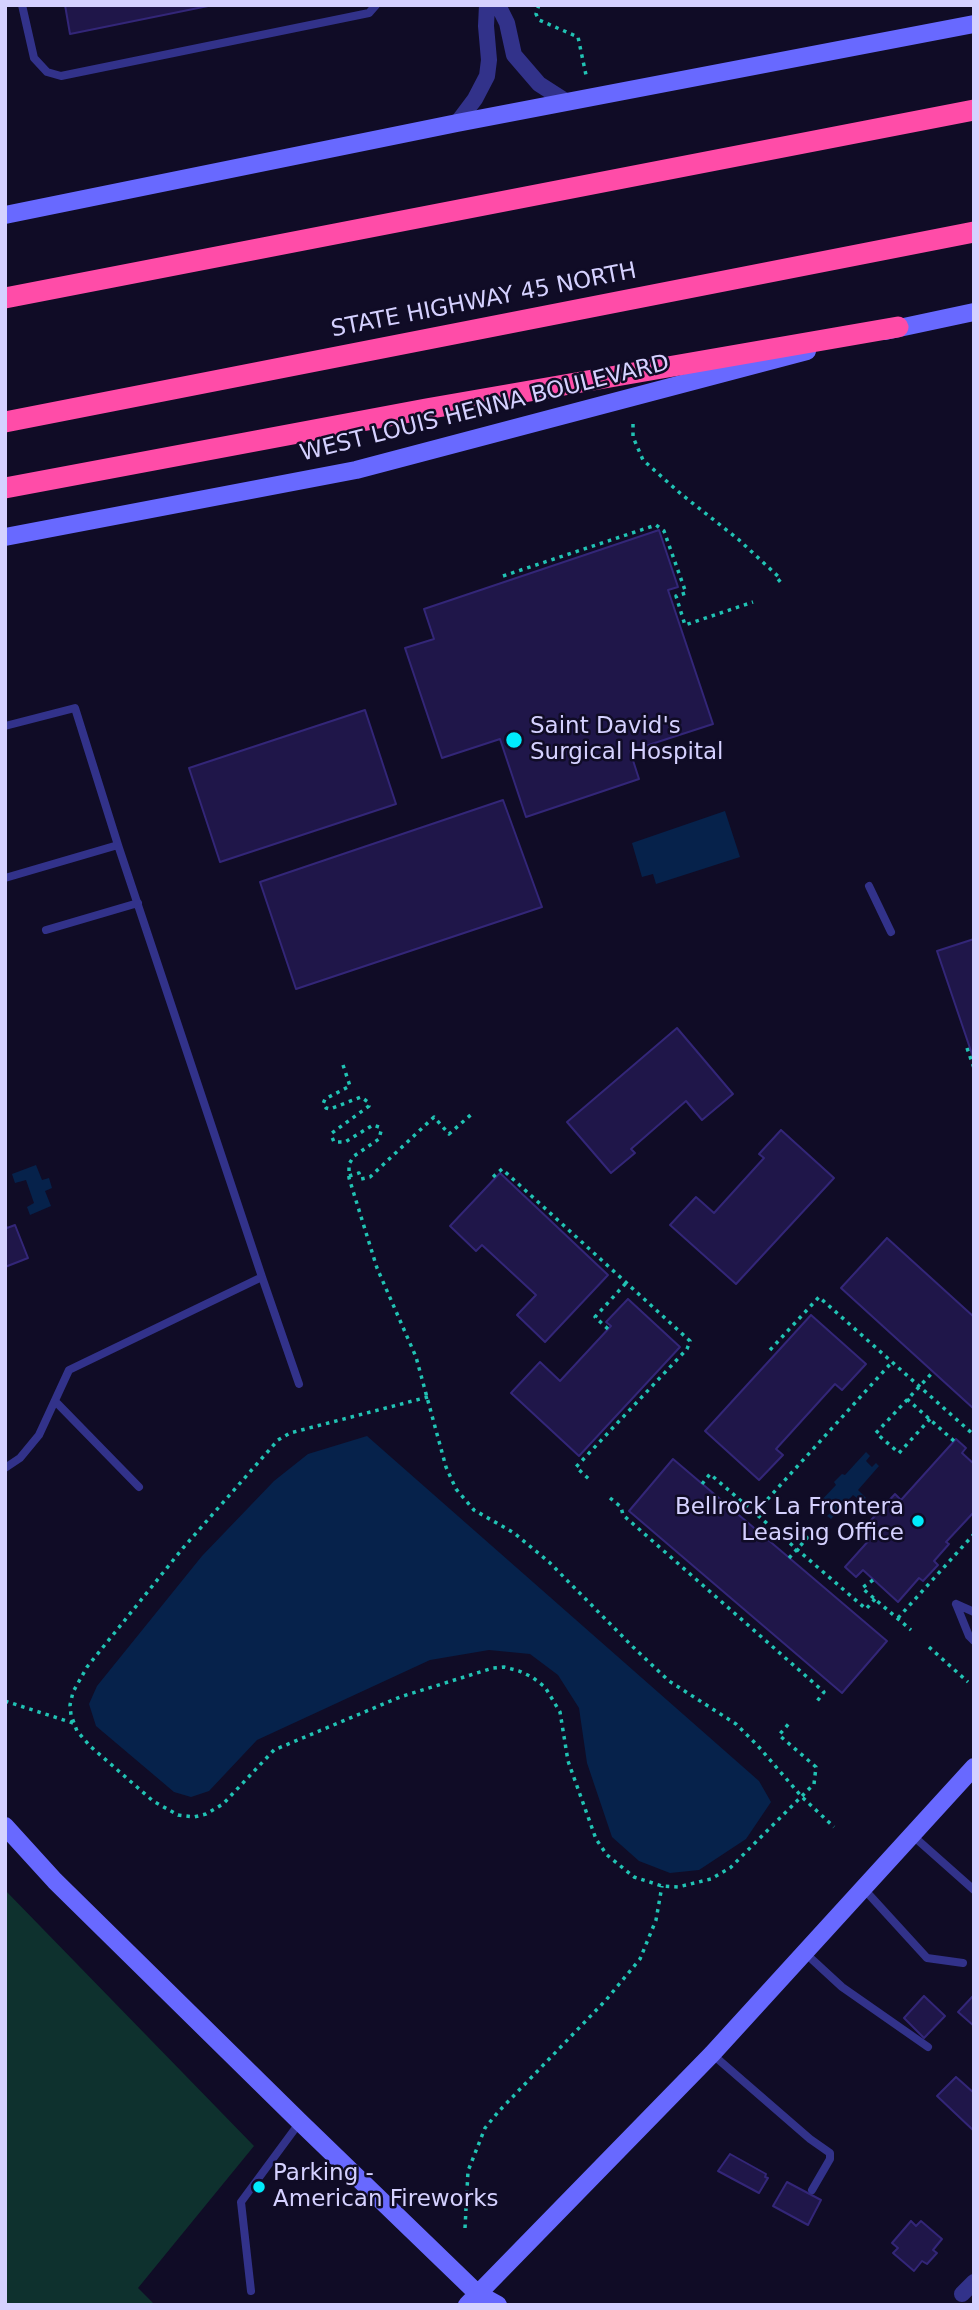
<!DOCTYPE html>
<html>
<head>
<meta charset="utf-8">
<style>
  body { margin:0 }
  #map { position:relative; width:979px; height:2310px; overflow:hidden; background:#100c26; font-family:"DejaVu Sans",sans-serif }
  canvas { display:block }
  .frame { position:absolute; inset:0; border:7px solid #d5d1ff; pointer-events:none }
</style>
</head>
<body>
<div id="map">
<canvas width="979" height="2310"></canvas>
<div class="frame"></div>
</div>
<script>
const g = document.querySelector('canvas').getContext('2d');
g.lineJoin = 'round';
function fillPath(path, color) { g.fillStyle = color; g.fill(path, 'evenodd'); }
const poly = rows => new Path2D(rows.map(r => 'M' + r).join(''));
function strokePath(path, color, width, dash) { g.strokeStyle = color; g.lineWidth = width; g.lineCap = dash ? 'butt' : 'round'; g.setLineDash(dash || []); g.stroke(path); }
function write(font, color, halo, rows, align = 'center') {
  g.font = font + ' "DejaVu Sans",sans-serif'; g.lineWidth = 5; g.setLineDash([]); g.textBaseline = 'middle'; g.strokeStyle = halo; g.fillStyle = color; for (const [text, x, y, turn = 0] of rows) {
    g.save(); g.translate(x, y); g.rotate((+turn || 0) * Math.PI / 180); g.textAlign = isNaN(turn) ? turn : align; if (halo) g.strokeText(text, 0, 0); g.fillText(text, 0, 0); g.restore();
  }
}
fillPath(poly([
  [5,1890,254,2146,138,2288,155,2305,5,2305]
]), '#0e312e');
fillPath(poly([
  [725,811,740,857,656,884,653,874,642,877,632,843],
  [36,1165,42,1180,49,1178,52,1188,45,1191,51,1206,30,1215,27,1207,34,1203,26,1180,15,1183,12,1174],
  [367,1436,759,1781,771,1802,746,1839,699,1870,670,1873,639,1861,612,1837,587,1763,579,1708,558,1675,530,1654,489,1650,430,1660,257,1740,209,1791,191,1797,174,1792,96,1726,89,1704,97,1686,202,1556,274,1481,308,1454],
  [866,1452,870,1456,866,1461,872,1467,876,1463,879,1466,858,1490,866,1498,862,1502,853,1495,831,1519,827,1516,832,1511,825,1504,819,1510,816,1506,836,1485,834,1482,842,1474,845,1475]
]), '#06224b');
const building = poly([
  [65,5,213,5,70,34,65,5],
  [659,530,678,587,668,590,713,724,630,751,639,779,526,817,500,739,442,758,405,648,434,639,424,609,659,530],
  [365,710,396,804,220,862,189,768,365,710],
  [503,800,542,907,296,989,260,882,503,800],
  [974,939,974,1060,937,951,974,939],
  [677,1028,733,1094,702,1120,686,1101,631,1149,635,1153,611,1173,567,1122,677,1028],
  [781,1130,834,1178,736,1284,670,1225,696,1197,714,1213,764,1158,759,1154,781,1130],
  [500,1173,608,1275,545,1342,517,1315,536,1295,482,1245,476,1251,450,1226,500,1173],
  [5,1224,7,1228,15,1225,28,1258,5,1267,5,1224],
  [887,1238,974,1317,974,1409,841,1288,887,1238],
  [628,1299,680,1347,579,1456,511,1393,540,1362,560,1381,611,1326,606,1322,628,1299],
  [811,1315,866,1364,842,1390,835,1384,776,1449,783,1455,759,1480,705,1431,811,1315],
  [956,1439,966,1448,962,1453,974,1464,974,1512,946,1542,949,1544,934,1561,938,1565,923,1581,919,1578,898,1602,863,1570,856,1577,845,1567,871,1538,862,1530,895,1494,901,1500,956,1439],
  [673,1459,887,1641,842,1693,629,1511,673,1459],
  [924,1996,945,2016,924,2038,904,2018,924,1996],
  [973,1996,974,1997,974,2026,958,2012,973,1996],
  [956,2077,974,2093,974,2131,937,2096,956,2077],
  [730,2154,766,2174,765,2177,768,2178,759,2193,718,2171,730,2154],
  [787,2182,821,2200,808,2225,773,2206,787,2182],
  [911,2221,916,2226,921,2221,942,2239,933,2250,937,2253,927,2264,922,2261,914,2271,893,2253,898,2248,892,2243,911,2221]
]);
fillPath(building, '#1f1649');
strokePath(building, '#332678', 2);
strokePath(poly([
  [539,5,536,14,539,20,578,37,586,75],
  [633,424,633,437,643,460,681,494,738,539,781,579,776,583],
  [503,576,656,525,664,531,686,593,676,596,685,625,753,602],
  [967,1048,974,1068],
  [343,1065,350,1086,325,1099,323,1104,326,1108,330,1109,361,1097,368,1102,369,1106,332,1133,332,1137,334,1142,345,1142,373,1125,379,1127,381,1131,379,1139,354,1156,349,1164,349,1178,377,1268,416,1357,446,1467,456,1489,474,1510,514,1533,549,1562,633,1647,669,1681,736,1724,758,1746,802,1797,834,1827],
  [349,1176,359,1173,361,1179,370,1177,434,1117,449,1134,474,1112],
  [493,1177,502,1169,690,1341,687,1349,576,1467,591,1481],
  [608,1329,595,1317,626,1283],
  [770,1350,819,1297,974,1435],
  [428,1397,290,1433,278,1440,183,1548,87,1667,73,1692,70,1705,71,1715,77,1731,90,1746,153,1801,178,1815,194,1817,206,1814,223,1804,274,1750,400,1697,493,1668,504,1667,519,1671,532,1677,545,1687,560,1712,568,1761,596,1839,607,1855,634,1877,662,1886,678,1887,711,1879,730,1868,814,1784,816,1767,779,1735,791,1721],
  [907,1399,954,1441],
  [930,1419,899,1453,876,1433,933,1372],
  [702,1484,710,1474,755,1513],
  [610,1498,621,1507,623,1515,824,1692,815,1704],
  [789,1558,810,1535],
  [873,1580,862,1588,911,1630],
  [875,1599,866,1609,755,1513,893,1361],
  [898,1618,974,1534],
  [929,1647,968,1682],
  [5,1701,73,1723],
  [465,2228,468,2171,485,2128,499,2111,606,2000,640,1959,656,1920,662,1886]
]), '#21c3b4', 3.5, [3.5, 5]);
strokePath(poly([
  [22,5,34,58,47,72,61,76,369,13,376,5],
  [5,726,75,708,118,845],
  [5,878,118,845,262,1277,69,1370,39,1435,20,1458,5,1468],
  [869,886,891,932],
  [46,930,138,903],
  [262,1277,299,1384],
  [55,1401,139,1487],
  [956,1604,969,1636,974,1641],
  [956,1604,974,1612],
  [912,1835,974,1890],
  [863,1888,927,1958,963,1963],
  [804,1952,842,1987,928,2047],
  [712,2054,810,2139,830,2153,830,2159,812,2190],
  [251,2291,241,2202,300,2122]
]), '#32328a', 8);
strokePath(poly([
  [498,5,507,23,514,55,539,84,567,102],
  [457,123,475,99,487,76,489,60,486,26,487,5],
  [962,2294,974,2282]
]), '#32328a', 16);
strokePath(poly([
  [5,215,457,123,974,24],
  [885,331,974,312],
  [5,537,356,470,807,351],
  [5,1826,55,1881,300,2122,478,2294,498,2305],
  [467,2305,712,2054,974,1767]
]), '#6869ff', 18);
strokePath(poly([
  [5,298,974,110],
  [5,422,974,232],
  [5,488,426,409,898,327]
]), '#ff4ca8', 21);
for (const [x, y, r, color] of [
  [514,740,9,"#00ebfc"],
  [918,1521,7,"#00ebfc"],
  [259,2187,7,"#00ebfc"]
]) { const dot = new Path2D(); dot.arc(x, y, r, 0, 2 * Math.PI); g.fillStyle = color; g.fill(dot); strokePath(dot, '#100c26', 2.5); }
write('23px', '#d5d1ff', '#100c26', [
  ["STATE HIGHWAY 45 NORTH",484,301,-11],
  ["WEST LOUIS HENNA BOULEVARD",485,409,-14]
]);
write('23px', '#d5d1ff', '#100c26', [
  ["Saint David's",530,727],
  ["Surgical Hospital",530,753],
  ["Bellrock La Frontera",904,1508,"right"],
  ["Leasing Office",904,1534,"right"],
  ["Parking -",273,2174],
  ["American Fireworks",273,2200]
], 'left');
</script>
</body>
</html>
